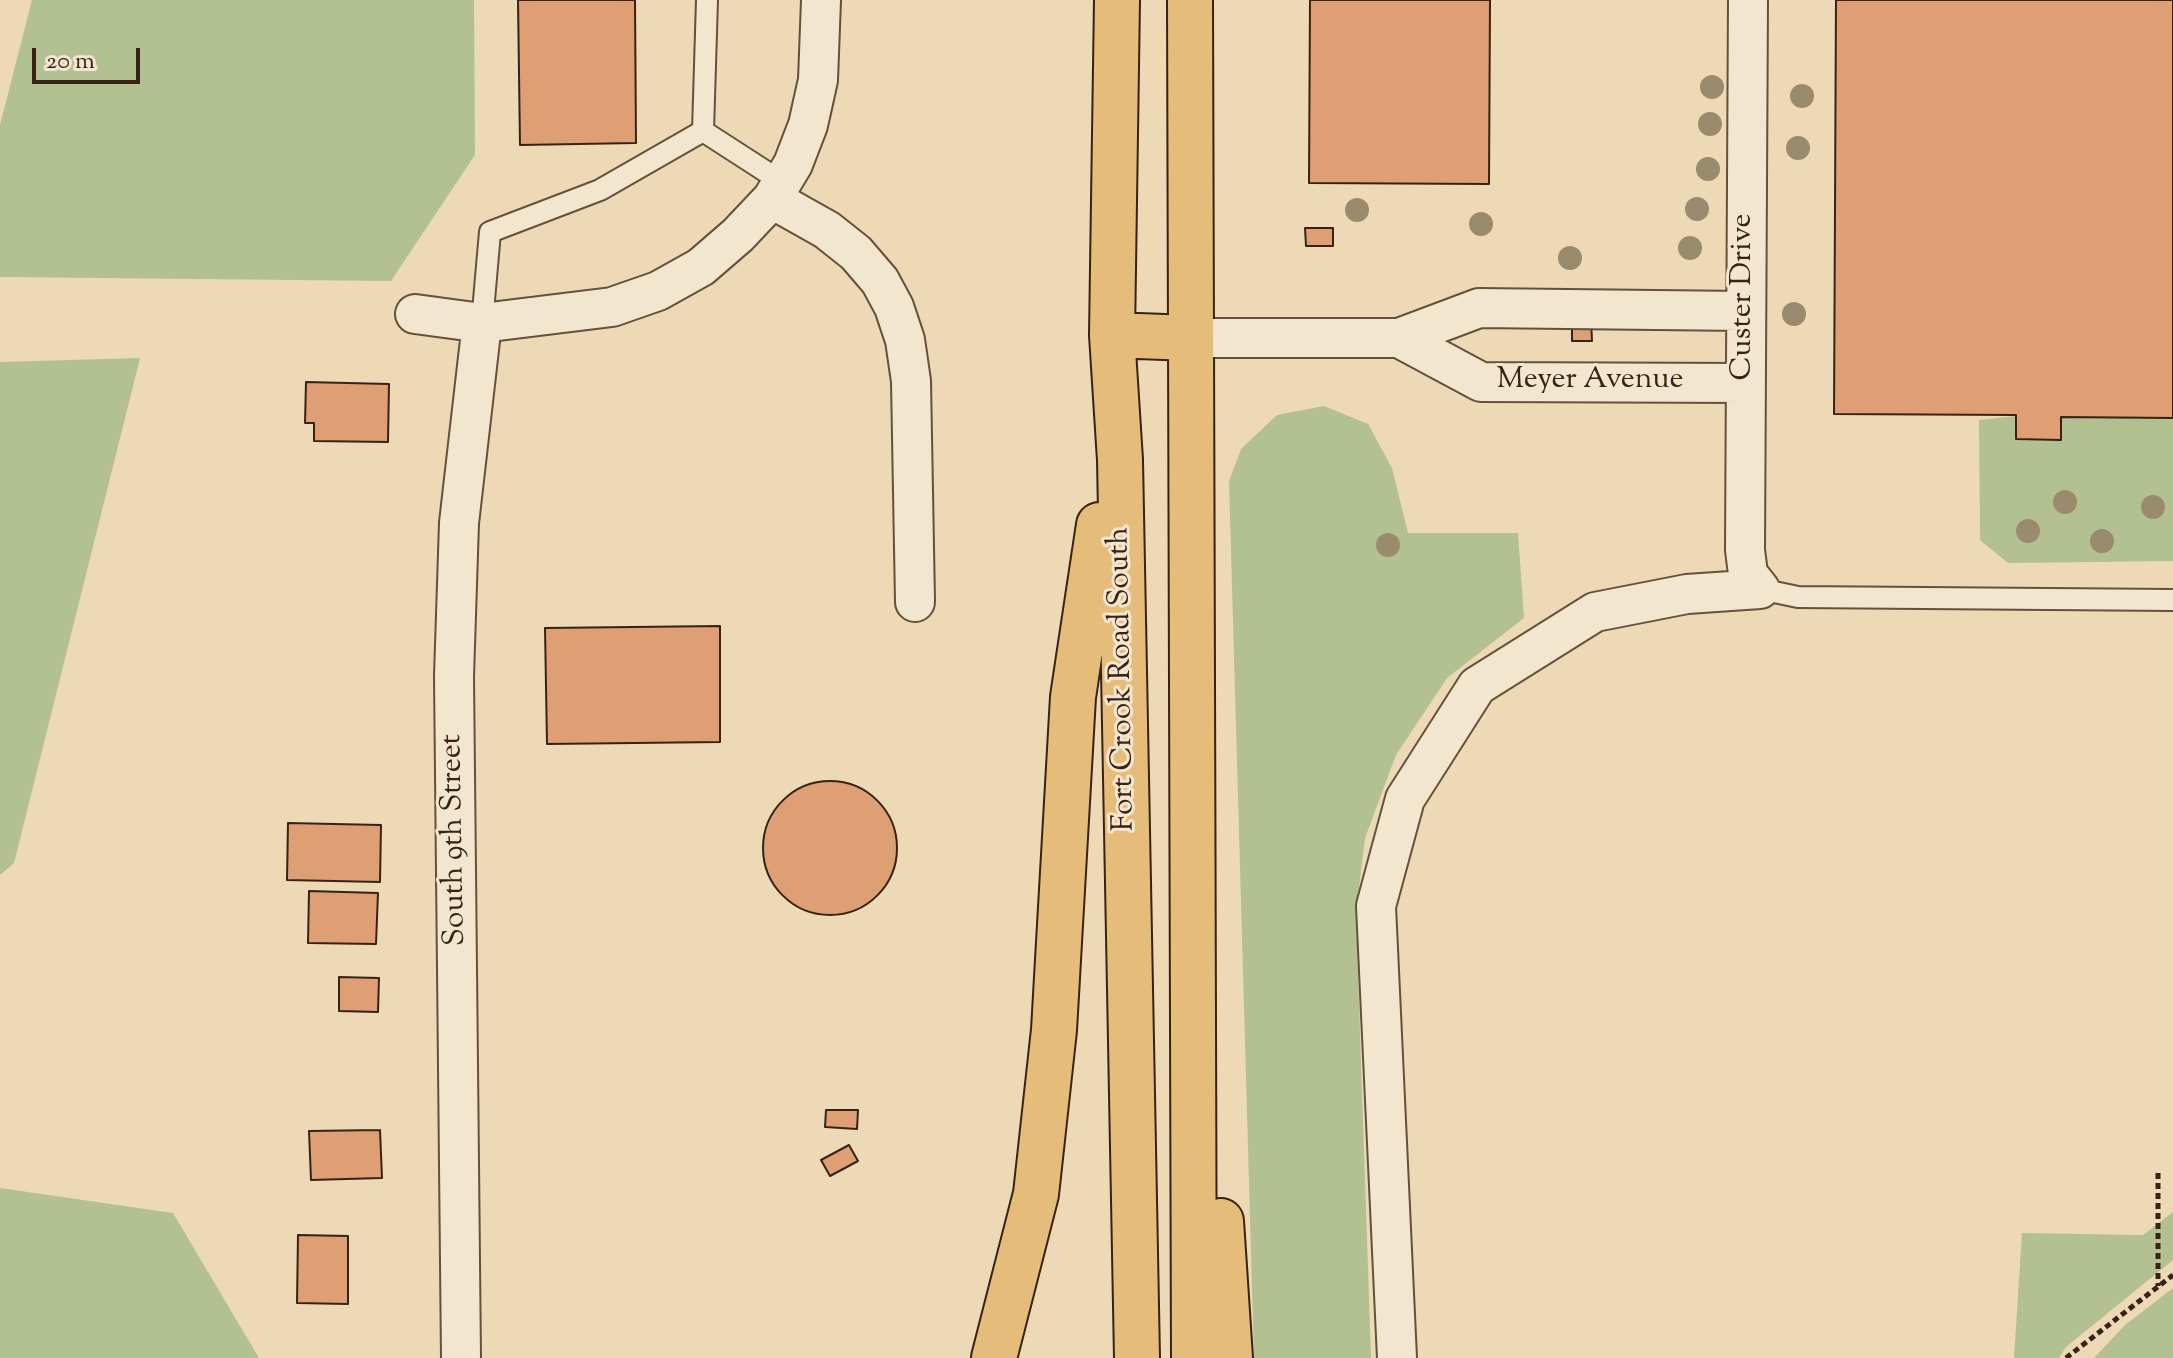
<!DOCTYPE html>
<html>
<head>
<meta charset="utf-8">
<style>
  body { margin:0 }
  #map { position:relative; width:2173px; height:1358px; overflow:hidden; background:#edd9b5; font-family:"Sorts Mill Goudy",serif }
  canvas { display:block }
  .scale { position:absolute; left:32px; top:48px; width:108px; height:36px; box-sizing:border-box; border:4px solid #382215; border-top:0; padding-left:10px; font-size:24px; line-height:28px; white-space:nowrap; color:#382215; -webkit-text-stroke:6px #f3e6cf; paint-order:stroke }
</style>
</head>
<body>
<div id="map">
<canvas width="2173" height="1358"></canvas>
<div class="scale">20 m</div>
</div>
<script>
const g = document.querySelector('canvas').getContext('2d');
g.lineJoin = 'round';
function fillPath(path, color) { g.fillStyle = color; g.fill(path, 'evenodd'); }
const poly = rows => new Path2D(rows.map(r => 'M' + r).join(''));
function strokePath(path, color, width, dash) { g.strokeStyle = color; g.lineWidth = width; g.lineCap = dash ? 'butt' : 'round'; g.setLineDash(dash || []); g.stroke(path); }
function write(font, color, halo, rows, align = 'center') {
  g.font = font + ' "Sorts Mill Goudy",serif'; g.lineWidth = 6; g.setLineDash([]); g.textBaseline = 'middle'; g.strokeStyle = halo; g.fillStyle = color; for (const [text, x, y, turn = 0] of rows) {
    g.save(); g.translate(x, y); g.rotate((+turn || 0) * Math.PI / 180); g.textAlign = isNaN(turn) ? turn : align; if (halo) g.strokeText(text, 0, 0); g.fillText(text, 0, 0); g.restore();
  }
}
fillPath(poly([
  [32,0,474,0,475,155,391,281,0,277,0,125],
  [140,358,14,863,0,875,0,362],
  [1324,406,1368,424,1392,468,1408,533,1518,533,1524,618,1447,678,1396,755,1365,838,1356,913,1371,1358,1254,1358,1229,481,1241,449,1277,415],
  [2016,416,2016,439,2061,440,2061,417,2173,418,2173,561,2008,563,1980,540,1979,420],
  [0,1188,173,1213,259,1358,0,1358],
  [2173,1212,2173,1260,2066,1347,2059,1358,2014,1358,2022,1233,2143,1235],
  [2173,1288,2173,1358,2094,1358,2125,1325]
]), '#b2c092');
const building = poly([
  [518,0,635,0,636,143,520,145,518,0],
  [1310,0,1490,0,1489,184,1309,183,1310,0],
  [1836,0,2173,0,2173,418,2061,417,2061,440,2016,439,2016,415,1834,414,1836,0],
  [1305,228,1333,228,1333,246,1306,246,1305,228],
  [1572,320,1591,320,1592,341,1572,341,1572,320],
  [306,382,389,384,388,442,314,441,314,423,305,423,306,382],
  [720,626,720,742,547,744,545,628,720,626],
  '763 848a67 67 0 1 1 134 0a67 67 0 1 1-134 0Z',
  [288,823,381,825,380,882,287,880,288,823],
  [309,891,378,893,376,944,308,943,309,891],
  [339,977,379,978,378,1012,339,1011,339,977],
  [826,1110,858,1110,857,1129,825,1127,826,1110],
  [380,1130,382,1178,311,1180,309,1131,380,1130],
  [849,1145,858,1161,830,1176,821,1160,849,1145],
  [298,1235,348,1236,348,1304,297,1303,298,1235]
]);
fillPath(building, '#de9f74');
strokePath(building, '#382215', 2);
const service = poly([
  [707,0,703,131,782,182],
  [482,323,490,232,600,190,703,131],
  [1760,589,1798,597,2173,600]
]);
const minor = poly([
  [1748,0,1745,550,1748,574,1760,589],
  [772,199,827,230,856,253,880,281,894,307,905,340,911,381,915,602],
  [415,314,482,323,612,307,658,291,701,267,738,235,772,199,793,164,808,125,818,80,821,0],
  [1191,338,1399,338,1479,308,1744,311],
  [1399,338,1481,382,1745,383],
  [461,1358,454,676,459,523,482,323],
  [1397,1358,1376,906,1405,799,1477,686,1595,612,1687,594,1760,589]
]);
const primary = poly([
  [1117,0,1112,335,1120,460,1137,1358],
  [1190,0,1194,1358],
  [1112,335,1191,338],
  [1221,1221,1230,1358],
  [994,1358,1036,1194,1054,1030,1073,697,1099,525]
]);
strokePath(service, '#65503d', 24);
strokePath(minor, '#65503d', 42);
strokePath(primary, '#382215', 48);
strokePath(poly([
  [2158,1173,2158,1286],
  [2066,1358,2173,1275]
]), '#382215', 5, [6, 4]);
strokePath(service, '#f3e6cf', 20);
strokePath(minor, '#f3e6cf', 38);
strokePath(primary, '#e6bc7a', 44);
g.fillStyle = '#9a8a6e';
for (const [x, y] of [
  [1712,87],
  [1802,96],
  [1710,124],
  [1798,148],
  [1708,169],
  [1697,209],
  [1357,210],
  [1481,224],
  [1690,248],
  [1570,258],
  [1794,314],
  [2065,502],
  [2153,507],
  [2028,531],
  [2102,541],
  [1388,545]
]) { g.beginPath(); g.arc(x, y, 12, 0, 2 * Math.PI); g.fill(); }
write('30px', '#382215', '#f3e6cf', [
  ["Custer Drive",1745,297,-90],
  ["Meyer Avenue",1590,382],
  ["Fort Crook Road South",1124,679,-91],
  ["South 9th Street",456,840,-91]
]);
</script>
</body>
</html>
